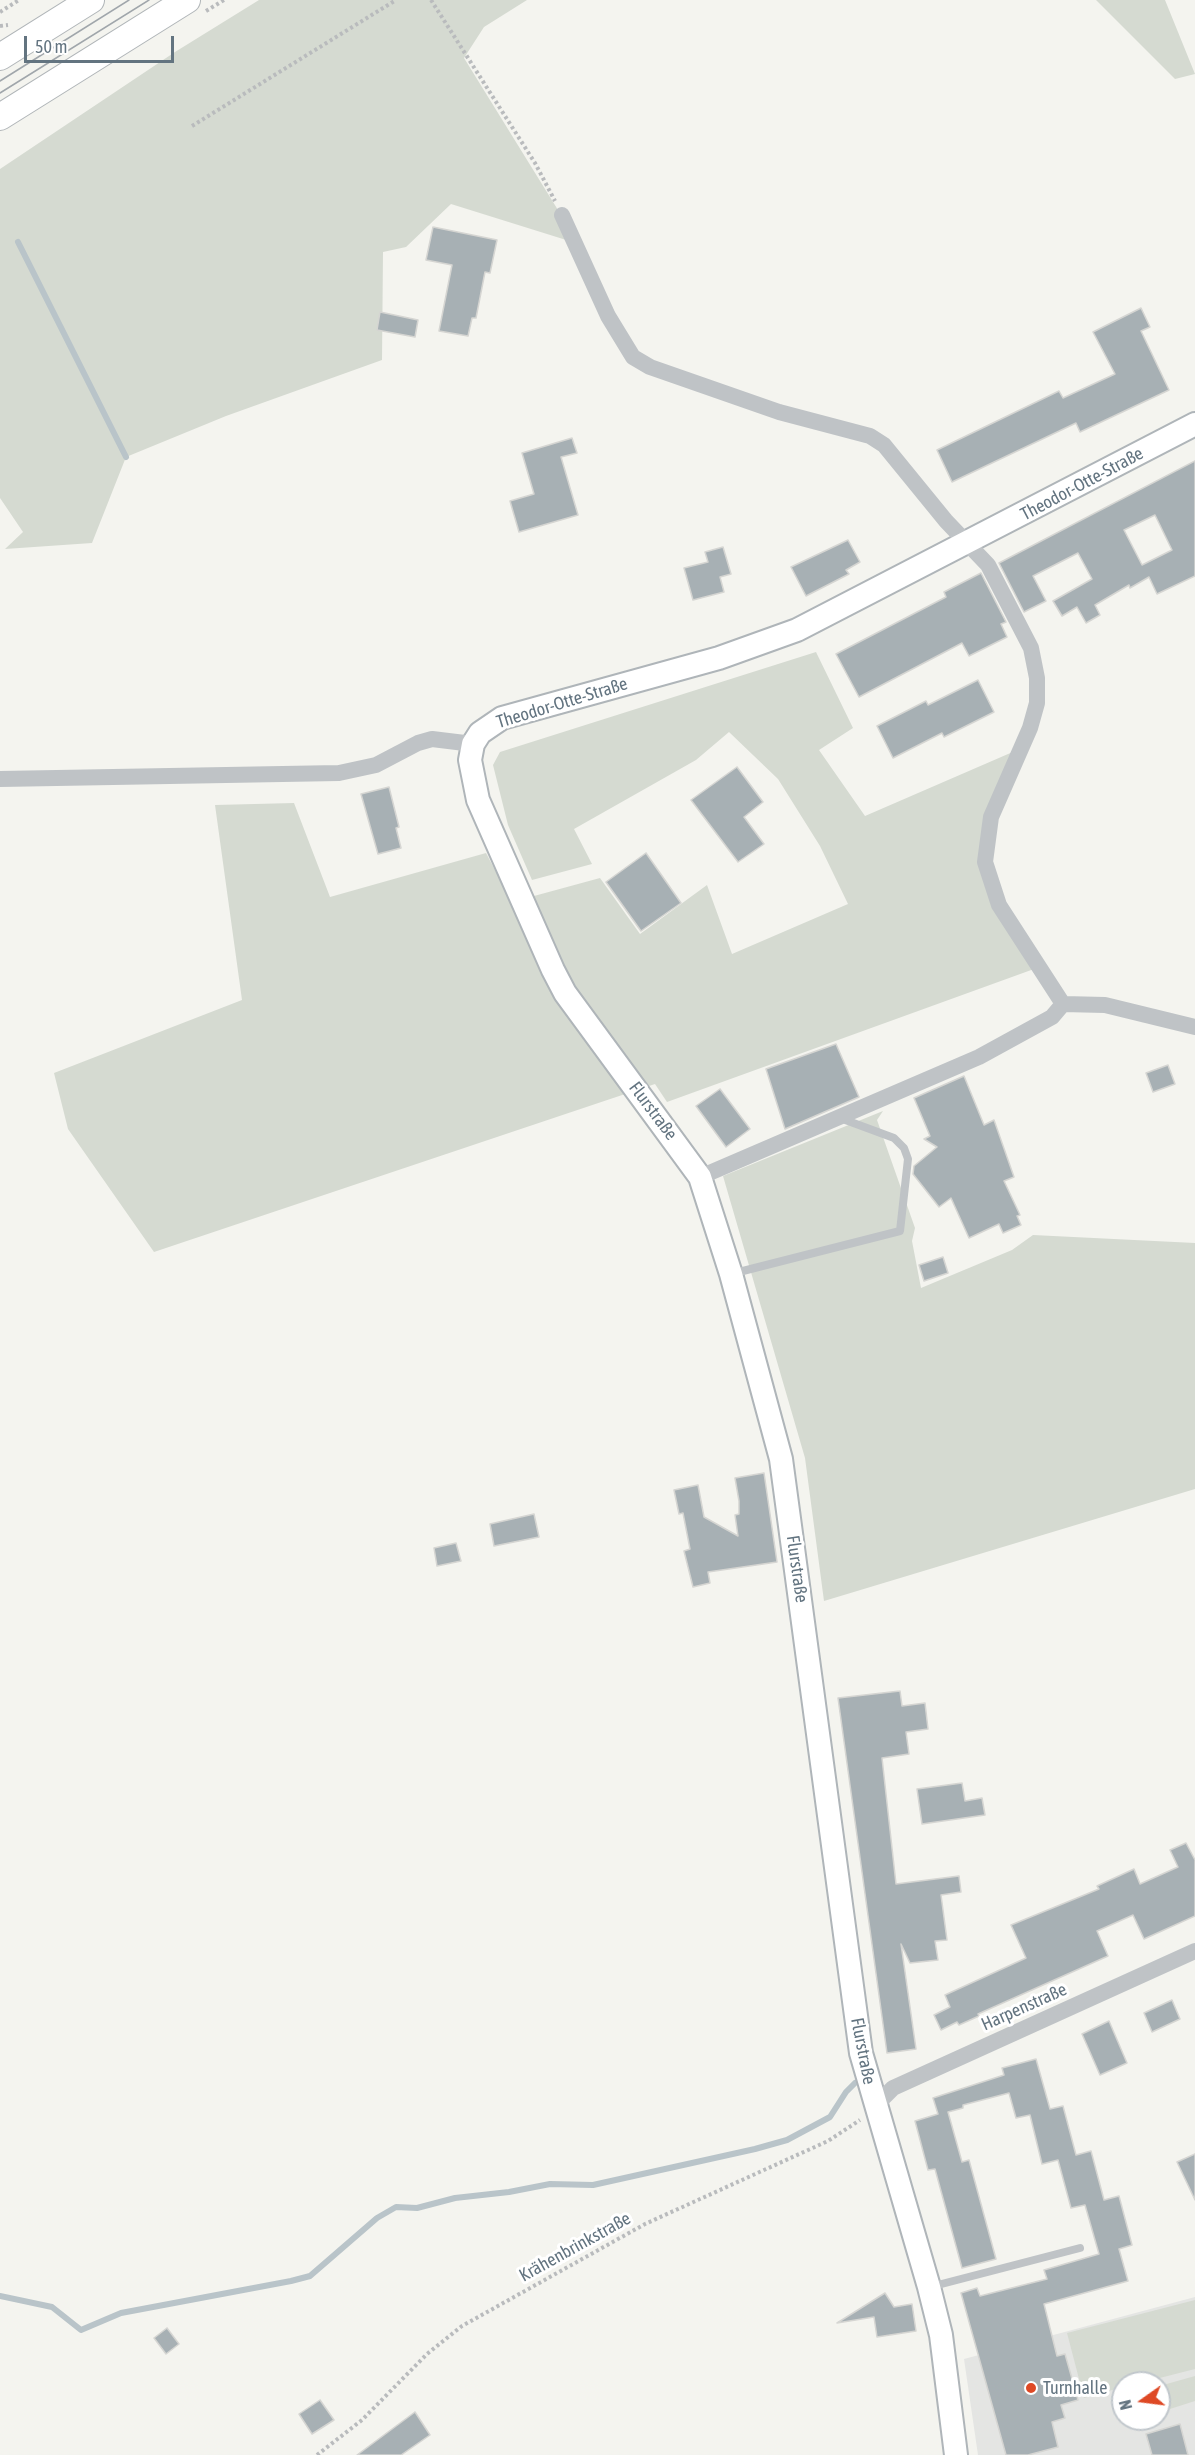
<!DOCTYPE html>
<html>
<head>
<meta charset="utf-8">
<style>
  body { margin:0 }
  #map { position:relative; width:1195px; height:2455px; overflow:hidden; background:#f4f4ef; font-family:"Asap Condensed",sans-serif }
  canvas { display:block }
  .north { position:absolute; left:1111px; top:2371px; width:60px; height:60px; box-sizing:border-box; background:#fff; border:2px solid #c1c7cc; border-radius:50%; rotate:256deg; font-size:16px; font-weight:700; line-height:24px; text-align:center; color:#637480 }
  .north::after { content:''; display:block; margin:auto; width:21px; height:27px; background:#de4925; clip-path:polygon(50% 0,100% 100%,50% 72%,0 100%) }
  .scale { position:absolute; left:24px; top:36px; width:150px; height:27px; box-sizing:border-box; border:3px solid #637480; border-top:0; padding-left:8px; font-size:18px; line-height:21px; white-space:nowrap; color:#637480; -webkit-text-stroke:4px #fff; paint-order:stroke }
</style>
</head>
<body>
<div id="map">
<canvas width="1195" height="2455"></canvas>
<div class="north">N</div>
<div class="scale">50 m</div>
</div>
<script>
const g = document.querySelector('canvas').getContext('2d');
g.lineJoin = 'round';
function fillPath(path, color) { g.fillStyle = color; g.fill(path, 'evenodd'); }
const poly = rows => new Path2D(rows.map(r => 'M' + r).join(''));
function strokePath(path, color, width, dash) { g.strokeStyle = color; g.lineWidth = width; g.lineCap = dash ? 'butt' : 'round'; g.setLineDash(dash || []); g.stroke(path); }
function write(font, color, halo, rows, align = 'center') {
  g.font = font + ' "Asap Condensed",sans-serif'; g.lineWidth = 6; g.setLineDash([]); g.textBaseline = 'middle'; g.strokeStyle = halo; g.fillStyle = color; for (const [text, x, y, turn = 0] of rows) {
    g.save(); g.translate(x, y); g.rotate((+turn || 0) * Math.PI / 180); g.textAlign = isNaN(turn) ? turn : align; if (halo) g.strokeText(text, 0, 0); g.fillText(text, 0, 0); g.restore();
  }
}
fillPath(poly([
  [1195,2297,1195,2455,978,2455,964,2359],
  [1123,2383,1159,2383,1159,2419,1123,2419]
]), '#e4e5e3');
fillPath(poly([
  [259,0,527,0,484,27,464,58,579,244,451,204,406,247,383,252,382,360,226,416,126,457,92,543,5,549,23,532,0,498,0,169,175,52],
  [1096,0,1165,0,1195,74,1175,79],
  [816,652,853,728,819,750,865,816,1015,751,980,849,1034,969,667,1102,655,1084,154,1252,68,1129,54,1073,242,1000,215,805,294,803,330,897,486,853,512,902,600,878,640,934,707,885,732,954,848,904,820,846,778,779,729,732,696,760,574,829,592,864,532,880,508,825,493,765,500,752],
  [883,1111,877,1120,915,1228,912,1241,921,1288,1012,1250,1033,1235,1195,1243,1195,1489,824,1601,805,1458,723,1176],
  [1195,2300,1195,2369,1140,2383,1123,2383,1123,2387,1084,2398,1067,2333],
  [1195,2376,1195,2401,1170,2409,1163,2385]
]), '#d5dad1');
strokePath(poly([
  [18,242,126,457],
  [0,2296,52,2307,81,2330,121,2313,291,2281,310,2276,377,2218,396,2207,417,2208,455,2198,509,2192,550,2184,593,2185,755,2149,787,2140,830,2117,846,2092,855,2083]
]), '#b9c4c9', 6);
const building = poly([
  [433,227,497,240,490,273,485,272,476,318,472,318,468,336,439,331,452,265,426,260,433,227],
  [1141,308,1150,327,1141,331,1169,390,1080,432,1076,423,952,482,937,450,1059,391,1063,398,1115,374,1093,332,1141,308],
  [380,312,418,320,415,337,377,330,380,312],
  [572,438,577,453,561,457,578,515,519,532,510,501,534,494,522,453,572,438],
  [1195,461,1195,576,1157,594,1149,577,1130,588,1129,585,1095,605,1100,615,1086,623,1077,607,1062,616,1053,601,1092,579,1078,553,1033,576,1046,601,1024,612,999,563,1195,461],
  [1155,515,1172,550,1142,565,1124,530,1155,515],
  [848,540,860,562,846,570,849,574,806,596,791,567,848,540],
  [723,547,731,574,720,577,724,592,693,600,684,568,708,562,705,552,723,547],
  [981,573,1006,622,1001,624,1007,637,969,656,962,643,859,697,836,654,946,597,944,592,981,573],
  [978,680,994,712,944,737,942,733,893,758,877,726,926,701,928,705,978,680],
  [737,767,763,802,744,817,764,844,738,862,691,800,737,767],
  [389,787,399,827,396,828,401,848,378,854,361,794,389,787],
  [646,853,681,903,641,931,606,882,646,853],
  [836,1044,859,1097,785,1129,766,1069,836,1044],
  [1168,1065,1175,1084,1153,1092,1146,1073,1168,1065],
  [964,1076,984,1125,994,1120,1014,1177,1004,1181,1020,1215,1017,1216,1021,1225,1003,1233,999,1224,969,1238,951,1198,939,1207,913,1174,914,1166,937,1147,924,1139,930,1136,914,1098,964,1076],
  [720,1089,750,1129,726,1147,696,1106,720,1089],
  [943,1257,948,1273,924,1281,919,1265,943,1257],
  [764,1473,777,1562,708,1572,710,1583,693,1587,684,1551,690,1549,683,1513,679,1514,674,1490,698,1485,704,1517,738,1536,735,1515,739,1514,739,1501,735,1478,764,1473],
  [534,1514,539,1537,494,1546,490,1524,534,1514],
  [456,1543,461,1561,437,1566,434,1548,456,1543],
  [900,1691,902,1706,925,1703,928,1729,906,1732,909,1754,882,1758,896,1884,959,1876,961,1892,941,1895,947,1940,935,1941,938,1960,910,1963,901,1944,916,2049,887,2053,838,1698,900,1691],
  [962,1783,965,1801,982,1798,985,1815,922,1824,917,1789,962,1783],
  [1186,1843,1195,1860,1195,1916,1144,1939,1133,1915,1097,1931,1108,1956,978,2014,979,2016,959,2025,957,2022,941,2030,934,2015,950,2007,945,1995,1026,1958,1011,1925,1099,1889,1097,1886,1134,1869,1140,1884,1178,1867,1170,1850,1186,1843],
  [1172,2000,1180,2019,1152,2032,1144,2013,1172,2000],
  [1109,2021,1127,2063,1100,2075,1082,2034,1109,2021],
  [1036,2059,1050,2109,1063,2106,1076,2155,1091,2151,1104,2200,1119,2196,1132,2245,1119,2249,1128,2281,1044,2304,1057,2356,1065,2354,1078,2400,1061,2405,1065,2418,1052,2422,1058,2447,1028,2455,1006,2455,961,2293,977,2288,980,2296,1047,2279,1044,2270,1099,2254,1085,2205,1071,2208,1058,2160,1042,2164,1030,2115,1016,2118,1009,2093,963,2105,963,2108,948,2112,962,2162,969,2160,996,2259,962,2268,935,2169,928,2170,915,2121,938,2114,933,2098,1004,2075,1002,2068,1036,2059],
  [1195,2154,1195,2200,1177,2162,1195,2154],
  [885,2293,894,2307,912,2304,916,2331,877,2337,874,2317,837,2323,885,2293],
  [167,2328,179,2344,166,2354,154,2338,167,2328],
  [320,2400,334,2420,312,2434,299,2414,320,2400],
  [415,2412,430,2435,401,2455,357,2455,415,2412],
  [1180,2424,1188,2455,1152,2455,1146,2434,1180,2424]
]);
fillPath(building, '#a7b0b4');
strokePath(building, '#d5d5d2', 1.5);
const secondary = poly([
  [956,2455,941,2335,929,2287,861,2053,781,1459,731,1274,700,1177,565,993,553,970,478,800,470,760,473,744,480,733,502,718,719,658,797,630,1195,424]
]);
const primary = poly([
  [0,57,91,0],
  [0,117,187,0]
]);
strokePath(secondary, '#afb5b9', 26);
strokePath(primary, '#b0b5b8', 28);
strokePath(poly([
  [431,0,535,163,555,201],
  [206,11,224,0],
  [0,12,19,0],
  [0,26,8,25],
  [192,126,396,0],
  [317,2455,362,2420,427,2354,462,2326,645,2224,828,2141,860,2120]
]), '#b9bbbd', 4, [3, 3]);
strokePath(poly([
  [731,1274,900,1231,908,1159,904,1148,894,1138,840,1118],
  [930,2287,1080,2248]
]), '#bfc3c6', 8);
strokePath(poly([
  [562,215,608,316,633,357,650,367,779,412,870,436,884,445,946,521,988,565,1031,648,1037,678,1037,703,1030,728,991,817,985,862,999,905,1063,1004],
  [0,779,339,773,376,765,418,743,432,739,473,744],
  [700,1177,979,1057,1052,1017,1063,1004,1105,1005,1195,1027],
  [875,2106,893,2088,1195,1951]
]), '#bfc3c6', 16);
strokePath(secondary, '#fff', 22);
strokePath(primary, '#fff', 26);
strokePath(poly([
  [0,81,129,0],
  [0,93,149,0]
]), '#a0a6ab', 1.5);
for (const [x, y, r, color] of [
  [1031,2388,6,"#de4925"]
]) { const dot = new Path2D(); dot.arc(x, y, r, 0, 2 * Math.PI); g.fillStyle = color; g.fill(dot); strokePath(dot, '#fff', 2); }
write('18px', '#637480', '#fff', [
  ["Theodor-Otte-Straße",1082,484,-28],
  ["Theodor-Otte-Straße",562,703,-17],
  ["Flurstraße",653,1111,53],
  ["Flurstraße",797,1569,82],
  ["Harpenstraße",1024,2007,-24],
  ["Flurstraße",863,2051,79],
  ["Krähenbrinkstraße",575,2247,-29]
]);
write('18px', '#637480', '#fff', [
  ["Turnhalle",1043,2388]
], 'left');
</script>
</body>
</html>
